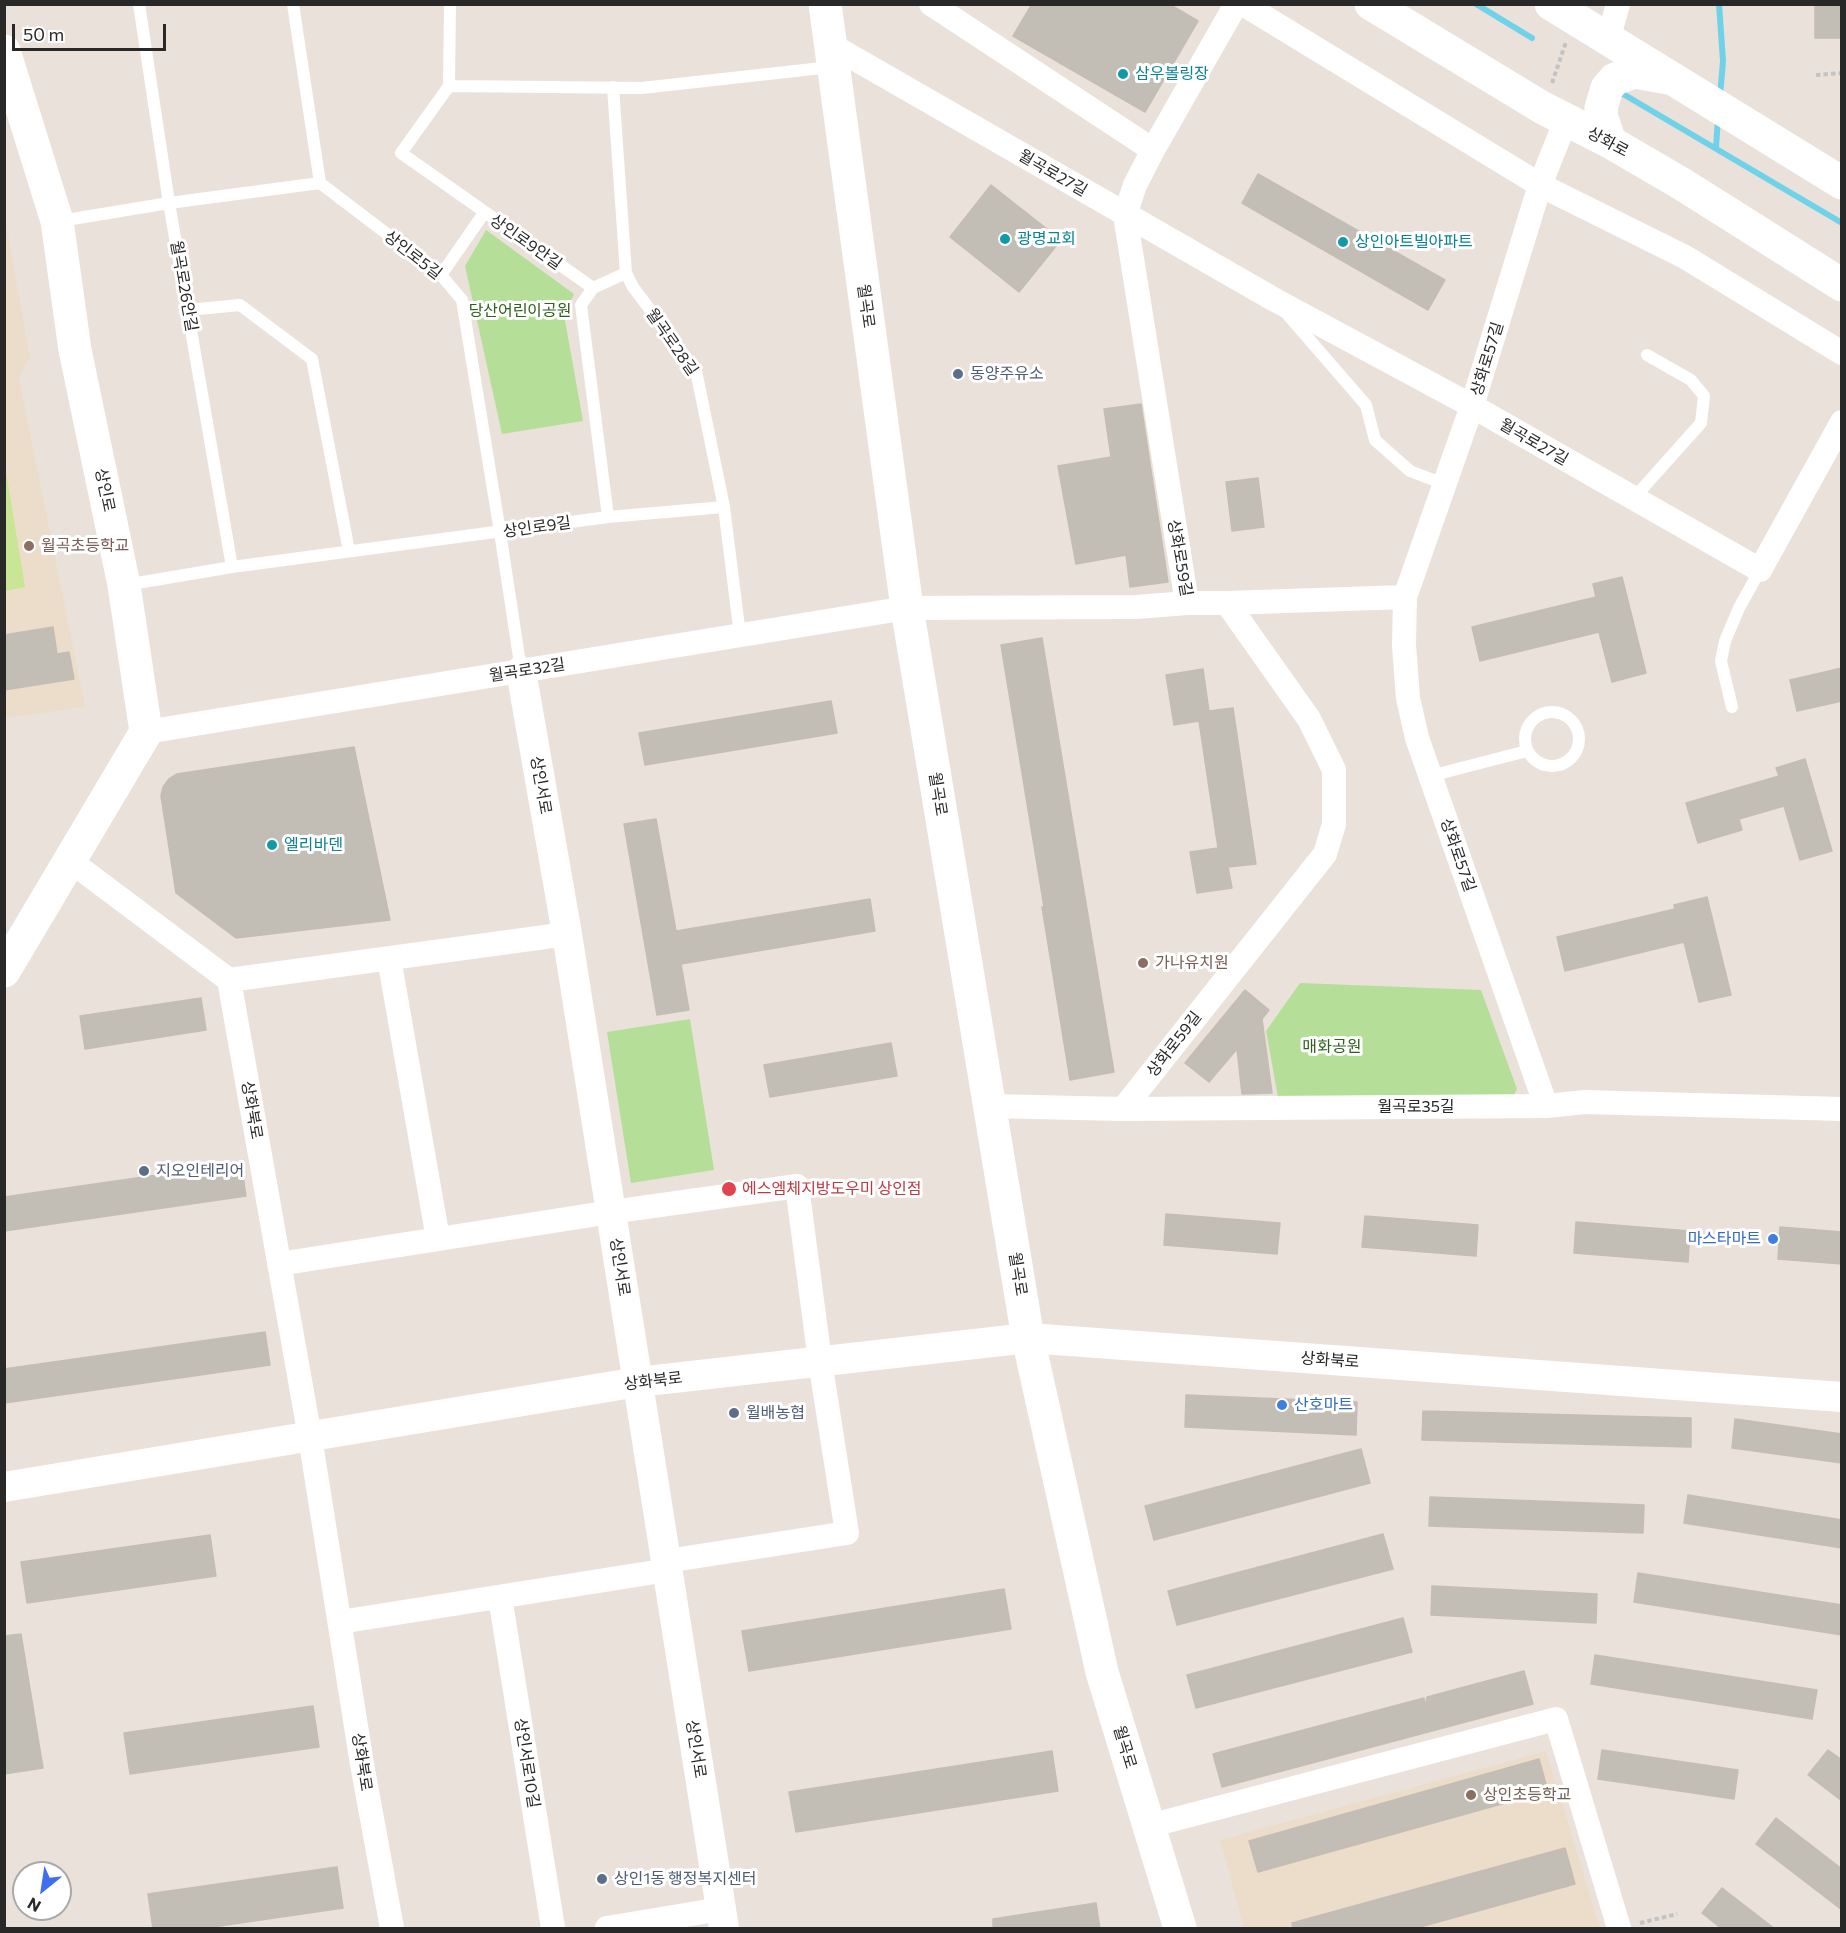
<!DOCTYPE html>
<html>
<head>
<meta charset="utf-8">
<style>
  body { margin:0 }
  #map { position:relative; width:1846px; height:1933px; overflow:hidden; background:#eae1da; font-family:Commissioner,sans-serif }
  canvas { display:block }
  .frame { position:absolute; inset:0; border:6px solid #282828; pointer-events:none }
  .north { position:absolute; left:12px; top:1861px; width:60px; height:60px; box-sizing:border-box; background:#fff; border:2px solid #a9a9a9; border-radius:50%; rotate:210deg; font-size:16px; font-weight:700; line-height:24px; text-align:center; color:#282828 }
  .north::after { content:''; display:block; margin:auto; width:21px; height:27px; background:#3f6ef1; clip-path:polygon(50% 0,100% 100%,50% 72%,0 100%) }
  .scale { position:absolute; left:12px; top:24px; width:154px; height:27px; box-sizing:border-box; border:3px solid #282828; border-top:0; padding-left:8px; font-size:18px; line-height:21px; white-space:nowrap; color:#282828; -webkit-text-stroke:4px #fff; paint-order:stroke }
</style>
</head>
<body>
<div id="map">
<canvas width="1846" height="1933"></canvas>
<div class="frame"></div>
<div class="north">N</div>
<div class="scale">50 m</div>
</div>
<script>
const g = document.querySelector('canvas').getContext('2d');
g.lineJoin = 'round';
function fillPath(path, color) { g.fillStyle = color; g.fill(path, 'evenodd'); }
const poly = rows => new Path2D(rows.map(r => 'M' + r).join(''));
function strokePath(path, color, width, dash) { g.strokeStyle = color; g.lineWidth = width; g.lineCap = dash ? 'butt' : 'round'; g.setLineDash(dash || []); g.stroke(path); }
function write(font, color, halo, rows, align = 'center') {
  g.font = font + ' Commissioner,"Noto Sans KR",sans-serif'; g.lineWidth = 6; g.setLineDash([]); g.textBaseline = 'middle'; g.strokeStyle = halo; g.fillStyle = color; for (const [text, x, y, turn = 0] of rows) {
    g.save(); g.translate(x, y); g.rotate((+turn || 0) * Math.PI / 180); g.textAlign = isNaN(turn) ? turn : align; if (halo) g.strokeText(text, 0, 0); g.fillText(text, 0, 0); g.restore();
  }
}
fillPath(poly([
  [4,212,30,358,19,378,85,707,5,718],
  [1546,1751,1600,1928,1244,1928,1220,1840]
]), '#ebddc9');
fillPath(poly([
  [486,230,574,294,564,315,583,421,502,434,465,266],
  [1300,983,1481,990,1517,1089,1507,1107,1280,1108,1266,1031],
  [690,1019,714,1170,631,1183,607,1032]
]), '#b5df98');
fillPath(poly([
  [5,466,25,587,5,591,4,591]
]), '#c9e694');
strokePath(poly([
  [1476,4,1532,38],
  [1719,4,1723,61,1720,97],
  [1618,91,1842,223],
  [1716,147,1718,119]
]), '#70d2e8', 6);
const building = poly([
  [1032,4,1169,4,1198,21,1145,112,1013,36,1032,4],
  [1815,4,1842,4,1842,38,1815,38,1815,4],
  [1258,174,1445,280,1428,310,1242,203,1258,174],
  [991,185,1061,240,1019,292,950,237,991,185],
  [1141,404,1168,582,1130,587,1126,555,1076,564,1058,466,1111,457,1104,409,1141,404],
  [1258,478,1264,527,1232,531,1226,482,1258,478],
  [1622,577,1646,673,1612,682,1599,632,1480,661,1472,627,1596,597,1593,584,1622,577],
  [53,627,57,654,69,652,74,679,4,690,4,635,53,627],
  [1042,638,1114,1072,1070,1080,1042,907,1044,907,1001,645,1042,638],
  [1842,668,1842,701,1797,711,1790,680,1842,668],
  [1203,669,1209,711,1233,708,1256,864,1228,867,1232,888,1197,893,1190,852,1218,848,1199,721,1174,725,1166,675,1203,669],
  [831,701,837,733,645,765,639,733,831,701],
  [354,747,390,920,236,938,176,893,161,796,163,787,169,779,177,774,354,747],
  [1805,759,1832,851,1800,860,1784,806,1739,819,1742,830,1698,843,1686,803,1779,776,1776,768,1805,759],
  [656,819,676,931,870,899,875,931,681,964,689,1010,657,1015,624,824,656,819],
  [1707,897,1731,995,1699,1002,1684,942,1565,971,1557,937,1675,909,1674,905,1707,897],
  [1245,990,1269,1010,1262,1019,1272,1093,1242,1094,1237,1049,1209,1082,1185,1063,1245,990],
  [201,998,206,1030,85,1049,80,1016,201,998],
  [891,1043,897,1076,770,1097,764,1065,891,1043],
  [241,1163,246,1196,4,1231,4,1197,241,1163],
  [1166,1214,1280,1223,1277,1254,1164,1245,1166,1214],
  [1365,1216,1478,1225,1476,1256,1362,1247,1365,1216],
  [1576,1222,1690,1231,1688,1262,1574,1253,1576,1222],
  [1780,1227,1842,1232,1842,1264,1778,1259,1780,1227],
  [265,1332,270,1365,4,1403,4,1369,265,1332],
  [1186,1395,1357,1402,1356,1435,1185,1427,1186,1395],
  [1423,1411,1691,1418,1691,1447,1422,1440,1423,1411],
  [1735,1419,1842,1434,1842,1463,1732,1448,1735,1419],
  [1361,1449,1370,1483,1154,1540,1145,1506,1361,1449],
  [1688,1495,1842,1520,1842,1548,1684,1523,1688,1495],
  [1430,1497,1644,1505,1643,1533,1429,1526,1430,1497],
  [1383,1534,1393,1569,1177,1625,1168,1591,1383,1534],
  [210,1535,216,1576,27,1603,21,1562,210,1535],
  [1638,1573,1842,1605,1842,1635,1634,1602,1638,1573],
  [1432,1586,1597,1594,1596,1623,1431,1615,1432,1586],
  [1004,1589,1011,1629,749,1671,742,1631,1004,1589],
  [1403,1618,1412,1652,1196,1708,1187,1675,1403,1618],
  [21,1634,43,1768,4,1774,4,1636,21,1634],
  [1595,1655,1817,1690,1812,1719,1591,1684,1595,1655],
  [1524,1671,1533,1704,1222,1787,1213,1754,1424,1698,1426,1707,1427,1697,1524,1671],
  [313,1706,319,1747,130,1774,124,1733,313,1706],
  [1602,1750,1738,1770,1734,1799,1598,1779,1602,1750],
  [1828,1750,1842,1760,1842,1801,1808,1775,1828,1750],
  [1052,1751,1058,1791,796,1832,789,1792,1052,1751],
  [1539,1759,1548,1791,1258,1872,1249,1841,1539,1759],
  [1776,1818,1842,1869,1842,1910,1756,1844,1776,1818],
  [1565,1848,1575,1884,1413,1929,1293,1929,1292,1923,1565,1848],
  [337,1867,343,1908,199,1929,153,1929,148,1894,337,1867],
  [1722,1888,1775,1929,1722,1929,1702,1913,1722,1888],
  [1096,1903,1100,1929,993,1929,993,1919,1096,1903]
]);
fillPath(building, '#c2bdb5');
strokePath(building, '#c5bdb4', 1.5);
strokePath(poly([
  [1816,75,1842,73],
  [1552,83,1566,42],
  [1640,1923,1677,1914]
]), '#c3c3c3', 4, [4.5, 3]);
strokePath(poly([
  [139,4,169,203,232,567],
  [293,4,320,183,441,275,462,300,500,532,521,670],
  [450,4,449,86,401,153,593,288,581,305,608,517],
  [449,86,642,88,831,67],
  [613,87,626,273,633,287,696,371,724,507,740,635],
  [60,221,169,203,320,183],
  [441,275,484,213],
  [593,288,626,273],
  [188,310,240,305,312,359,349,551],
  [1288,315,1366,405,1375,440,1410,471,1444,484],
  [1633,499,1701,423,1704,396,1691,380,1647,355],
  [125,585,232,567,608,517,724,507],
  [1732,707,1721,661,1725,641,1739,608,1760,570],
  '1525 739a27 27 0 1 1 54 0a27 27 0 1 1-54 0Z',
  [1430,776,1527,751]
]), '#fff', 12);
strokePath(poly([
  [931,4,1153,150],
  [1243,4,1540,185,1685,257,1842,353],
  [1608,40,1618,4],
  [831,45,1275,300,1472,406,1760,570,1842,422],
  [1227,603,1405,597],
  [146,732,907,608,1137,607,1187,603],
  [69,860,229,980,310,1437,362,1764,392,1928],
  [389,958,438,1239],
  [229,980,567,934],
  [990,1106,1123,1109,1546,1106,1585,1102,1842,1109],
  [1546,1106,1417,738,1408,698,1404,645,1405,597,1472,406,1540,185,1566,120],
  [1123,1109,1325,854,1334,824,1334,770,1309,719,1227,603,1187,603,1125,215,1135,185,1153,150,1236,4],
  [279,1264,611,1212,797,1186,820,1361,847,1533,667,1561],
  [500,1597,553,1928],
  [340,1622,668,1570],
  [1149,1826,1556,1719,1619,1928],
  [607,1928,721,1909]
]), '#fff', 24);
strokePath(poly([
  [521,671,567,934,724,1928],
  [4,1487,638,1382,1028,1338,1842,1397]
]), '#fff', 30);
strokePath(poly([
  [825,4,907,608,1028,1338,1102,1672,1180,1928],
  [1371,4,1543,108,1610,142,1682,184,1842,285],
  [1551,4,1842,183],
  [4,51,57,221,75,350,124,585,146,732,4,971],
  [1610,142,1602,118,1601,108,1607,88,1615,79,1635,72,1668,78]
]), '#fff', 33);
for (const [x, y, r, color] of [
  [1123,74,6,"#0f9aa8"],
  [1005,239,6,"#0f9aa8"],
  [1343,242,6,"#0f9aa8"],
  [958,374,6,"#5c6f8a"],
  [29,546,6,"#8d6e63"],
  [272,845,6,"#0f9aa8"],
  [1143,963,6,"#8d6e63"],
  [144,1171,6,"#5c6f8a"],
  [729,1189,8,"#e0444e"],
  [1773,1239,6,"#3f7fe0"],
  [1282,1405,6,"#3f7fe0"],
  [734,1413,6,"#5c6f8a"],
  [1471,1795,6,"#8d6e63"],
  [602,1879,6,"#5c6f8a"]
]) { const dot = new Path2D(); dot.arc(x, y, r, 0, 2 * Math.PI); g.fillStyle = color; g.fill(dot); strokePath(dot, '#fff', 2); }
write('16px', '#0d838f', '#fff', [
  ["삼우볼링장",1135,74],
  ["광명교회",1017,239],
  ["상인아트빌아파트",1355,242],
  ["엘리바덴",284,845]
], 'left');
write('16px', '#282828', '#fff', [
  ["상화로",1608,142,28],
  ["월곡로27길",1053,173,30],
  ["상인로9안길",526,242,35],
  ["상인로5길",413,255,38],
  ["월곡로26안길",184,286,80],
  ["월곡로",866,306,82],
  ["월곡로28길",672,342,55],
  ["상화로57길",1487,359,-73],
  ["월곡로27길",1534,442,30],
  ["상인로",105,490,78],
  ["상인로9길",537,527,-8],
  ["상화로59길",1180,558,80],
  ["월곡로32길",527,670,-9],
  ["상인서로",541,785,80],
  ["월곡로",938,794,81],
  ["상화로57길",1458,855,71],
  ["상화로59길",1174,1044,-52],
  ["월곡로35길",1416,1107],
  ["상화북로",252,1110,80],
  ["상인서로",620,1267,81],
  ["월곡로",1018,1274,81],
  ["상화북로",1330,1360,4],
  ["상화북로",653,1381,-7],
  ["월곡로",1125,1747,73],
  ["상인서로",696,1749,81],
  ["상화북로",362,1762,81],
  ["상인서로10길",527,1763,81]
]);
write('16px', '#2f601c', '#fff', [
  ["당산어린이공원",520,311],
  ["매화공원",1332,1047]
]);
write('16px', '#4e5e75', '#fff', [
  ["동양주유소",970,374],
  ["지오인테리어",156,1171],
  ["월배농협",746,1413],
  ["상인1동 행정복지센터",614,1879]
], 'left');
write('16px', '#785e54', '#fff', [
  ["월곡초등학교",41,546],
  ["가나유치원",1155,963],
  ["상인초등학교",1483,1795]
], 'left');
write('16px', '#be3a42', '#fff', [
  ["에스엠체지방도우미 상인점",742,1189]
], 'left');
write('16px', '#366cbe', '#fff', [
  ["마스타마트",1761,1239],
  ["산호마트",1294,1405,"left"]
], 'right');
</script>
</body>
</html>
